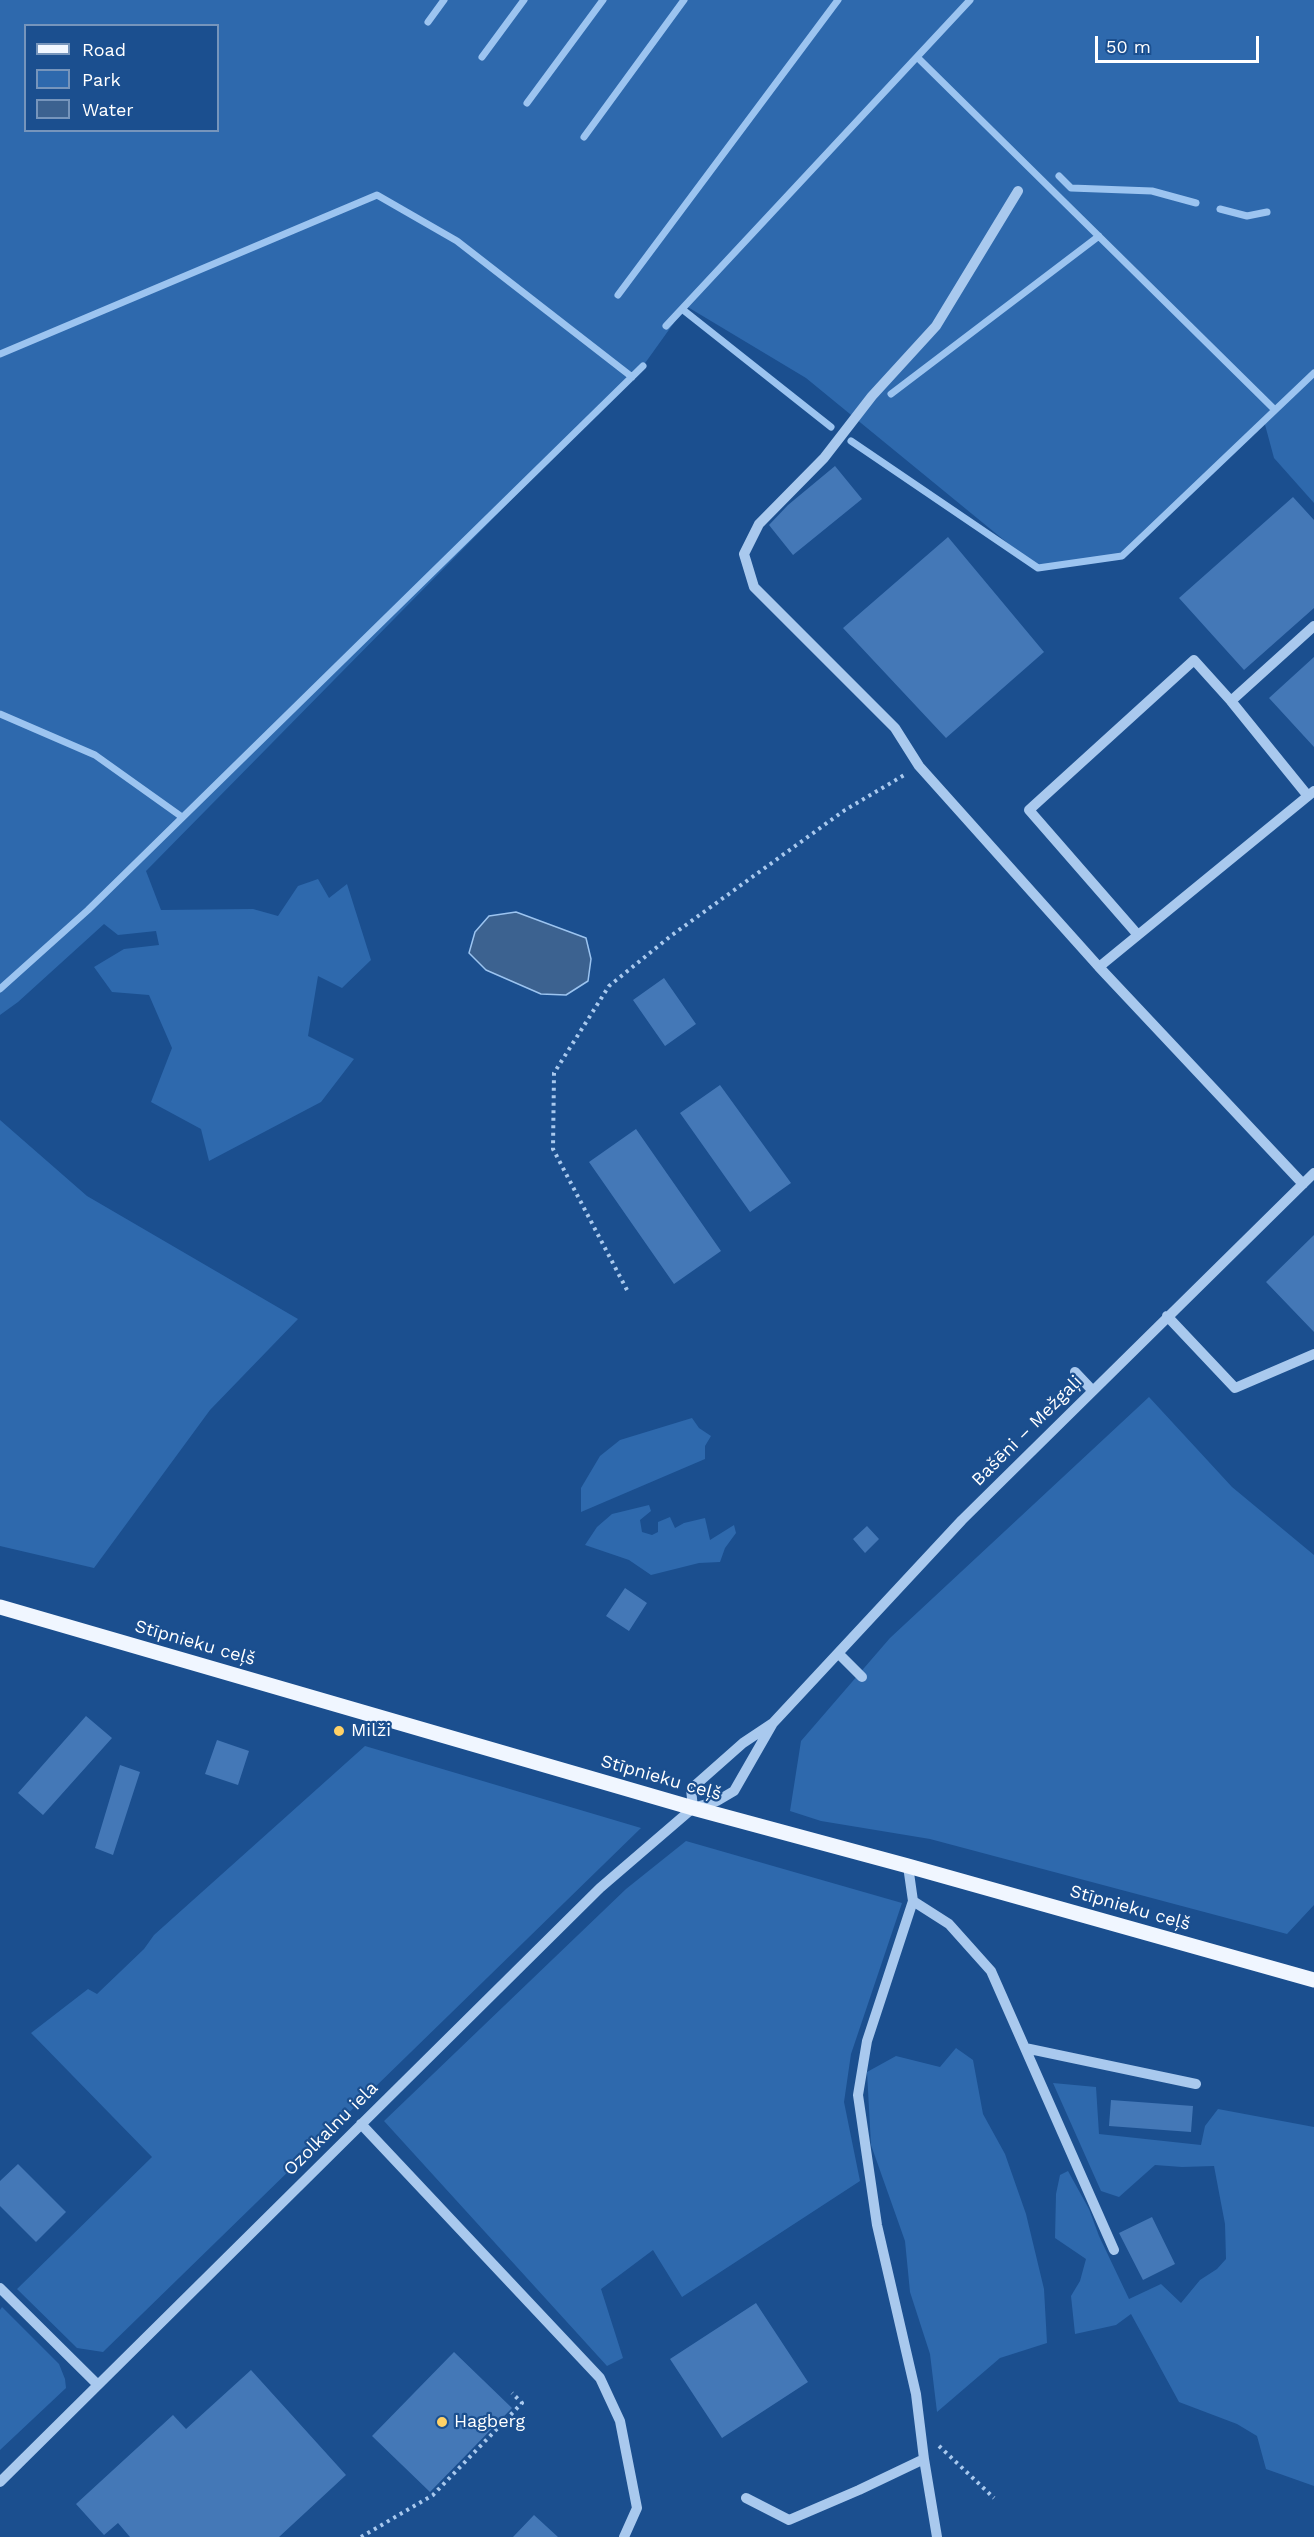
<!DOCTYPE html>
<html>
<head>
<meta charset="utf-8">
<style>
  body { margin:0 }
  #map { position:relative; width:1314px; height:2537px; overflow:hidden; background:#1b4f8f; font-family:"Work Sans",sans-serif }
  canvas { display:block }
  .legend { position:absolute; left:24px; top:24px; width:195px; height:108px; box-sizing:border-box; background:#1b4f8f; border:2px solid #7695bc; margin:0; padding:8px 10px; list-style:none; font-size:18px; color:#fff }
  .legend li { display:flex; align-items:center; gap:12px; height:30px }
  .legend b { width:30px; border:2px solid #7695bc }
  .scale { position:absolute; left:1095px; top:36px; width:164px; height:27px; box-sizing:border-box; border:3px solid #fff; border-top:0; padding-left:8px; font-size:18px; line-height:21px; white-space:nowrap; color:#fff; -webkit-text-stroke:4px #1b4f8f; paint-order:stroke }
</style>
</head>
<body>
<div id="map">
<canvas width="1314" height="2537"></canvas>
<ul class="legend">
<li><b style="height:8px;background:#f0f6ff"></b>Road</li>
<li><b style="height:16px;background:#2e69ad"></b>Park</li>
<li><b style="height:16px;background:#3c6290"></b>Water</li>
</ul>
<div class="scale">50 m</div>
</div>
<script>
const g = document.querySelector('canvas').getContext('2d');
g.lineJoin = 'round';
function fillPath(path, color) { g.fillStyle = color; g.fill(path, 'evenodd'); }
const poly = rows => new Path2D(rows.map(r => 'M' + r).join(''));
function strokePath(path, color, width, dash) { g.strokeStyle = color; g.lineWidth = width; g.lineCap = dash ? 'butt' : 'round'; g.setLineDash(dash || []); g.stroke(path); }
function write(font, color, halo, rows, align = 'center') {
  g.font = font + ' "Work Sans",sans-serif'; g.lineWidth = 4.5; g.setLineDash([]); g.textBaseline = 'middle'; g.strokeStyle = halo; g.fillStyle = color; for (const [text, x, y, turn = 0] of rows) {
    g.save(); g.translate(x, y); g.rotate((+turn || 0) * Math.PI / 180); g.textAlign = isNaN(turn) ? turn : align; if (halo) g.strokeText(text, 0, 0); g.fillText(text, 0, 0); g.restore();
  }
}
fillPath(poly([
  [0,0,1314,0,1314,503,1274,458,1264,421,1122,556,1038,568,806,378,686,306,643,366,146,871,161,910,253,909,278,916,298,886,318,879,329,898,347,884,371,960,342,988,318,976,308,1036,354,1059,321,1102,209,1161,201,1129,151,1102,172,1048,149,995,112,992,94,967,124,949,159,945,156,931,118,935,104,924,18,1002,0,1015,0,356,169,283,0,354],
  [26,26,218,26,218,130,26,130],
  [0,1120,87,1196,298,1319,210,1410,94,1568,0,1546],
  [1149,1397,1232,1487,1314,1555,1314,1905,1287,1934,930,1839,821,1821,790,1811,801,1741,890,1638],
  [692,1418,699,1428,711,1436,705,1446,705,1459,581,1512,581,1488,600,1456,620,1440],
  [649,1505,651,1511,640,1520,642,1532,652,1535,658,1532,658,1522,670,1517,675,1528,684,1523,705,1518,710,1540,734,1525,736,1533,725,1548,720,1562,699,1563,651,1575,629,1560,585,1545,597,1527,612,1514],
  [365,1746,641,1828,103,2352,77,2348,17,2289,152,2157,31,2033,88,1989,97,1994,144,1949,154,1935],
  [686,1841,902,1903,851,2054,844,2102,860,2181,682,2297,653,2250,601,2289,623,2358,607,2366,384,2121,626,1889],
  [956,2048,973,2060,983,2114,1005,2154,1026,2214,1044,2289,1047,2343,1000,2358,937,2412,930,2354,910,2292,905,2241,871,2145,867,2072,896,2056,940,2067],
  [1053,2083,1096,2087,1099,2134,1201,2145,1205,2126,1218,2109,1314,2127,1314,2486,1266,2469,1257,2436,1237,2424,1179,2402,1131,2314,1116,2325,1075,2334,1071,2296,1080,2281,1086,2259,1055,2238,1056,2194,1060,2175,1068,2171,1089,2209,1099,2236,1129,2299,1161,2284,1181,2303,1200,2280,1217,2269,1226,2259,1225,2224,1214,2166,1182,2167,1155,2165,1119,2197,1101,2191],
  [2,2307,59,2364,65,2379,66,2388,0,2450,0,2310]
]), '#2e69ad');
const water = poly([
  [516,912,586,938,591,959,588,981,566,995,541,994,486,970,469,953,475,932,489,916,516,912]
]);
fillPath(water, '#3c6290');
strokePath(water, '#9cc4f0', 1.5);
strokePath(poly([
  [428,22,444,0],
  [482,57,524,0],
  [917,57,1275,410],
  [527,103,603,0],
  [584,137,684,0],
  [1059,176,1071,188,1152,191,1196,203],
  [1220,209,1247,216,1267,212],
  [618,295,838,0],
  [682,309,831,427],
  [666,326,970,0],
  [0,354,377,195,457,241,632,377],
  [891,394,1099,236],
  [851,441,1038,568,1122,556,1314,373],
  [0,714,95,755,182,817],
  [0,989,88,910,643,366]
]), '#9cc4f0', 7);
fillPath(poly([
  [835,466,862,499,793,555,769,525,788,505],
  [1293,497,1314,520,1314,608,1244,670,1179,598],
  [948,537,1044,652,946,738,843,628],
  [1314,657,1314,747,1269,698],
  [664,978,696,1024,665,1046,633,1000],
  [720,1085,791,1183,750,1212,680,1113],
  [636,1129,721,1251,674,1284,589,1162],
  [1314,1235,1314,1332,1266,1282],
  [867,1526,879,1539,865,1553,853,1539],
  [625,1588,647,1603,629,1631,606,1616],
  [86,1716,112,1738,43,1815,18,1793],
  [217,1740,249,1751,238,1785,205,1774],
  [120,1765,140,1772,113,1855,95,1848],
  [1111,2100,1193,2106,1191,2132,1109,2126],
  [18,2164,66,2212,36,2242,0,2206,0,2181],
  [1152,2217,1175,2264,1143,2280,1119,2233],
  [756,2303,808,2382,722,2438,670,2359],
  [454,2352,512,2408,430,2492,372,2436],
  [251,2370,346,2475,279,2537,130,2537,118,2523,104,2535,76,2504,173,2415,186,2429],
  [534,2515,558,2537,513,2537]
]), '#4478b7');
strokePath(poly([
  [627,1290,553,1149,554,1073,609,986,672,935,845,810,906,774],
  [939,2446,994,2498],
  [361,2537,433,2495,522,2403,512,2393]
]), '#a9c9ee', 4, [3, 4.5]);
strokePath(poly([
  [1018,191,936,326,872,396,824,458,759,524,744,554,754,587,895,728,919,766,1099,967,1303,1184],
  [1308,796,1231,701,1314,626],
  [1138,935,1029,810,1194,660,1231,701],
  [1099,967,1314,791],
  [1167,1316,1235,1388,1314,1354],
  [1075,1372,1092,1390],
  [838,1653,862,1677],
  [693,1808,691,1789,743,1743,773,1723,962,1520,1314,1173],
  [913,1901,949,1924,991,1971,1114,2250],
  [1025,2048,1196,2084],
  [361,2124,600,2378,620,2421,637,2508,624,2537],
  [0,2288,97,2384],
  [924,2459,937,2537],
  [0,2482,600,1888,693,1808,717,1801,734,1791,773,1723],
  [746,2498,789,2520,859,2490,924,2459,916,2394,877,2225,858,2095,867,2041,913,1901,908,1866]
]), '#a9c9ee', 10);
strokePath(poly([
  [0,1607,693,1808,908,1866,1314,1980]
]), '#f0f6ff', 15);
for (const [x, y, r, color] of [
  [339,1731,6,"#ffd166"],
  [442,2422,6,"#ffd166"]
]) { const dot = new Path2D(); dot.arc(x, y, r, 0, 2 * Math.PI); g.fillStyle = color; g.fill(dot); strokePath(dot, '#1b4f8f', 2); }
write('18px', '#fff', '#1b4f8f', [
  ["Bašēni – Mežgaļi",1027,1431,-45],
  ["Stīpnieku ceļš",195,1643,16],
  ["Stīpnieku ceļš",661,1778,16],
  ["Stīpnieku ceļš",1130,1908,16],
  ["Ozolkalnu iela",331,2129,-45]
]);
write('18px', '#fff', '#1b4f8f', [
  ["Milži",351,1731],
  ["Hagberg",454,2422]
], 'left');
</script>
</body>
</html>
